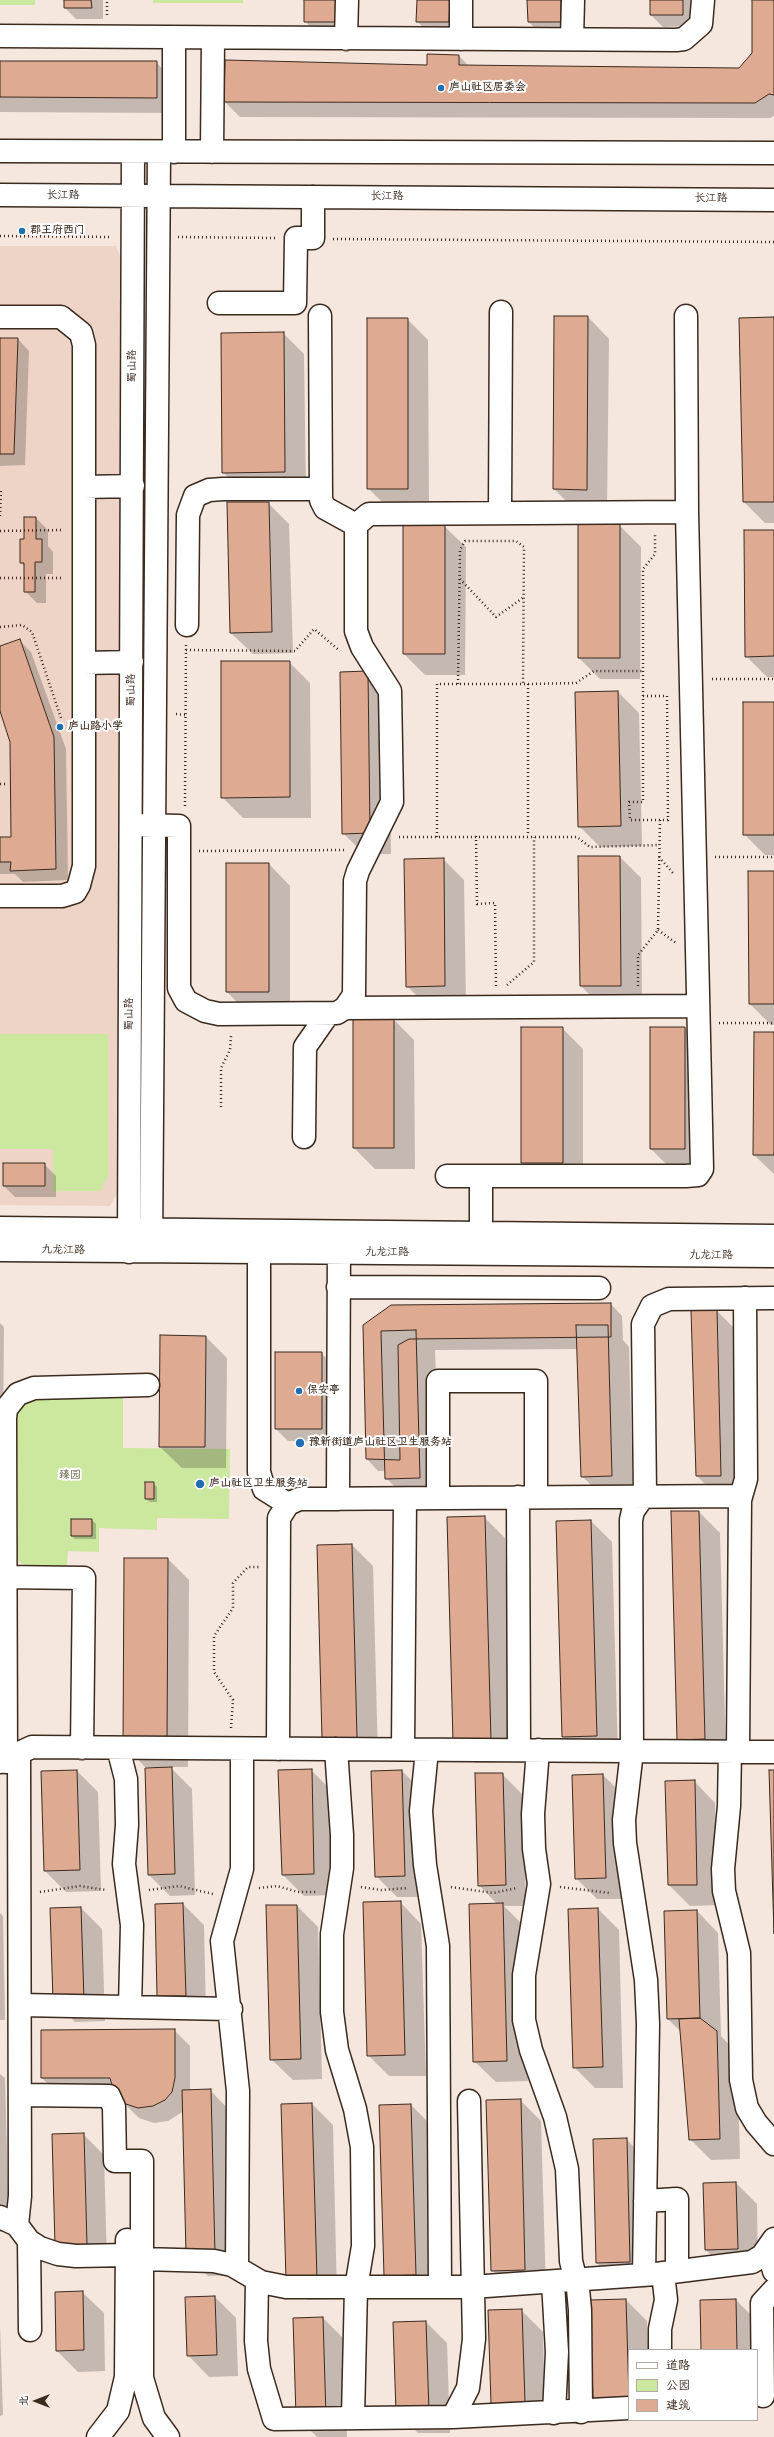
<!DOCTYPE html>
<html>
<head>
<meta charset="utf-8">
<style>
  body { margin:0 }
  #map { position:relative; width:774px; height:2437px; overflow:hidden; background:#f5e6de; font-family:Kalam,"LXGW WenKai TC",sans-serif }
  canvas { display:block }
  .legend { position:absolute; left:628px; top:2349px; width:130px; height:72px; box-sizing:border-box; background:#fff; border:1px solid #b1aaa5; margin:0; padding:5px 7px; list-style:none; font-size:12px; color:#3b2a1e }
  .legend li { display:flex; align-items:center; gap:8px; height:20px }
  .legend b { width:20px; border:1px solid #b1aaa5 }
  .north { position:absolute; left:16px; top:2381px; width:40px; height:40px; -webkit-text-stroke:3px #fff; paint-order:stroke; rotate:270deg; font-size:11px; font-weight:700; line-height:16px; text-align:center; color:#3b2a1e }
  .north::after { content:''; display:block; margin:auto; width:14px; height:18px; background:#3b2a1e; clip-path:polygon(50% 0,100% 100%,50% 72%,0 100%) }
</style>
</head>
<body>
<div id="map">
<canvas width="774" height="2437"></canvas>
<ul class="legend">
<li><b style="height:5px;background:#fff"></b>道路</li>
<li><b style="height:11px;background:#cce79e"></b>公园</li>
<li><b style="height:11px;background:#deaa91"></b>建筑</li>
</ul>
<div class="north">北</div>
</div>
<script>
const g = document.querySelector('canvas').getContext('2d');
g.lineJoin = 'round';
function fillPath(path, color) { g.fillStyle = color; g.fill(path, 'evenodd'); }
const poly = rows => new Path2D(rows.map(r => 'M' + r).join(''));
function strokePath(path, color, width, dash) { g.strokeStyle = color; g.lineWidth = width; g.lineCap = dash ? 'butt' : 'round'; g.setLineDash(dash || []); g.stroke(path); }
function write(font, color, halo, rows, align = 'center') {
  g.font = font + ' Kalam,"LXGW WenKai TC",sans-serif'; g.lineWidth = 4; g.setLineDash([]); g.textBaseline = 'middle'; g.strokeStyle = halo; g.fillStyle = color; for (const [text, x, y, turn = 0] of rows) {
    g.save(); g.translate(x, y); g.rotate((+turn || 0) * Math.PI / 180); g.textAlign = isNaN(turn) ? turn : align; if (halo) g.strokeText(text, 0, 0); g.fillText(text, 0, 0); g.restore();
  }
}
fillPath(poly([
  [0,246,116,246,122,262,118,1192,110,1206,0,1205]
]), '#eed4c7');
fillPath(poly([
  [0,0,35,0,35,5,0,5],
  [153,0,243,0,243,3,153,3],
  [0,1034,108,1034,108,1175,101,1191,53,1191,53,1149,0,1149],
  [123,1395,123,1448,230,1449,229,1519,157,1518,157,1530,99,1528,99,1552,68,1551,67,1565,65,1568,34,1569,22,1564,16,1558,11,1415,24,1397]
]), '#cce79e');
fillPath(poly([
  [65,0,103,0,103,19,76,19,65,8],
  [305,0,348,0,348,33,316,33,305,21],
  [418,0,461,0,461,33,429,33,417,21],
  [528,0,572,0,572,33,540,34,529,22],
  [651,0,694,0,694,26,663,27,651,15],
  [753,0,774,0,774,116,770,118,240,117,225,102,428,66,459,56,469,66,739,69,753,54],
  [0,62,156,62,171,78,171,113,0,112],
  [588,317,609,339,607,510,575,510,554,489],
  [407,319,428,340,429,509,389,509,368,488],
  [740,319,774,319,774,523,765,523,744,502],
  [283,333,304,354,306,493,244,494,223,472],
  [0,339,18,339,29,351,25,465,0,466],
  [268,503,289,524,293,653,253,654,231,633],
  [36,518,48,530,48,546,53,552,53,574,46,574,46,603,37,603,25,591,25,567,21,562,25,540],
  [444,526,466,547,465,675,425,675,404,654],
  [620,526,641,547,640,679,600,679,579,658],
  [774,531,774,677,767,677,746,656],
  [20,641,31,652,66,749,68,880,23,882,15,874,0,874,0,838,12,838,11,742,0,707,0,647],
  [289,662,310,683,311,818,243,818,222,797],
  [368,672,389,693,391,854,364,854,343,833],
  [618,692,639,713,642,846,600,847,579,826],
  [774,703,774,855,765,855,744,834],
  [620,857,641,878,642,1007,602,1007,581,986],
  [443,859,464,880,466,1007,428,1007,407,986],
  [227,864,269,864,290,886,290,1013,248,1013,227,992],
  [749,872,774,872,774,1025,771,1025,750,1004],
  [393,1019,414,1040,415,1169,375,1169,354,1148],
  [562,1028,583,1049,583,1184,543,1184,522,1163],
  [685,1028,706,1049,706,1170,672,1170,651,1149],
  [774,1033,774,1174,754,1155],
  [44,1164,56,1176,56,1197,15,1197,4,1186],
  [611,1304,622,1316,623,1340,629,1347,633,1496,603,1497,582,1476,578,1349,435,1350,440,1498,407,1499,386,1478,386,1471,378,1471,367,1459,364,1325],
  [716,1310,737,1331,742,1496,718,1497,697,1476],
  [0,1323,4,1327,3,1430,0,1430],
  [206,1337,227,1358,226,1468,182,1468,160,1447],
  [321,1353,333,1365,333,1441,288,1441,276,1429],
  [153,1483,157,1487,157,1502,150,1502,146,1499],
  [699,1512,720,1533,726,1759,699,1760,678,1739],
  [484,1517,505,1538,511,1762,475,1763,454,1742],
  [92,1520,96,1524,96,1539,75,1539,72,1536],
  [591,1521,612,1542,618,1756,584,1757,563,1736,557,1522],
  [352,1545,373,1566,378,1758,344,1759],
  [125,1559,168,1559,189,1580,188,1767,170,1767,192,1789,195,1895,170,1896,149,1875,153,1767,145,1767,124,1745],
  [311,1770,332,1791,335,1895,304,1896,283,1875],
  [77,1771,98,1792,101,1891,66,1892,45,1871],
  [402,1771,423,1792,426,1897,397,1897,376,1876],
  [502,1774,523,1795,526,1906,504,1906,524,1926,528,2081,496,2082,474,2061,498,1905,479,1885],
  [603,1775,624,1796,626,1899,597,1899,576,1878],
  [694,1781,715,1803,718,1905,690,1906,669,1885,666,1782],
  [400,1902,421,1924,426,2076,389,2076,368,2055],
  [183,1904,204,1925,206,2016,179,2017,158,1996],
  [297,1906,318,1927,322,2079,293,2080,271,2059],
  [51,1908,81,1908,102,1929,105,2021,75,2022,54,2001],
  [598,1909,619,1930,623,2088,595,2088,574,2067],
  [697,1911,718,1933,721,2036,737,2053,740,2159,711,2160,690,2139,681,2032,668,2019],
  [0,1913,3,1916,5,2020,0,2020],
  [174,2030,190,2046,190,2091,210,2090,231,2112,236,2275,208,2276,187,2255,184,2111,168,2121,154,2123,139,2118,124,2103,57,2093,42,2078],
  [0,2074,5,2078,9,2232,0,2232],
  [520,2100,541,2121,546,2291,513,2291,492,2270],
  [312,2104,333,2125,337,2299,308,2300,287,2279],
  [411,2105,432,2126,437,2296,406,2296,385,2275],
  [83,2134,104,2155,107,2266,56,2246],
  [626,2139,647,2160,651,2283,618,2284,597,2263],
  [736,2183,757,2204,758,2269,727,2271,706,2250],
  [82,2292,104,2313,105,2371,78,2372,57,2351],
  [215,2297,236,2318,238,2376,209,2377,188,2355],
  [626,2300,647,2321,648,2350,629,2350,629,2419,615,2420,594,2399],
  [736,2300,757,2321,759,2406,757,2406,757,2350,702,2350],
  [521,2310,543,2332,545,2424,513,2424,492,2403],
  [323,2318,344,2339,347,2437,317,2437,297,2417],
  [426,2322,447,2343,450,2433,418,2433,397,2412,394,2323],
  [0,2325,3,2415,0,2416]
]), '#0003');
const building = poly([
  [64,0,91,0,92,8,64,8,64,0],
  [304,0,337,0,337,22,304,22,304,0],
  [417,0,450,0,449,22,416,22,417,0],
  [527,0,561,0,561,22,528,22,527,0],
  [650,0,683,0,683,15,650,15,650,0],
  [752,0,774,0,774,95,769,94,755,103,224,102,225,60,427,65,427,54,459,55,459,65,739,68,752,53,752,0],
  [0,61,157,61,157,98,0,97,0,61],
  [554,316,588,316,587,490,553,489,554,316],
  [774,317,774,502,743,502,739,318,774,317],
  [367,318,408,318,408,489,367,489,367,318],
  [284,332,285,472,222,473,221,333,284,332],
  [0,338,18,338,14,454,0,454,0,338],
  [227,502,269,502,272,632,230,633,227,502],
  [24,517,36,517,36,539,42,539,42,562,35,562,35,592,24,592,24,563,20,563,20,539,24,539,24,517],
  [578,524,620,524,620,658,578,658,578,524],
  [403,525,445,525,445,654,403,654,403,525],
  [744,530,774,530,774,656,745,657,744,530],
  [20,639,54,737,56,869,10,871,11,862,0,862,0,837,11,837,10,742,0,711,0,646,20,639],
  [221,661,290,661,290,797,221,798,221,661],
  [368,671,370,833,342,834,340,672,368,671],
  [618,691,621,826,578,827,575,692,618,691],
  [743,702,774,702,774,835,743,835,743,702],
  [578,856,620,856,621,986,580,986,578,856],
  [444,858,445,986,406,987,404,859,444,858],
  [226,863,269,863,269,992,226,992,226,863],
  [748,871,774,871,774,1004,749,1004,748,871],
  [394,1018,394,1148,353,1148,353,1019,394,1018],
  [521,1027,563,1027,563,1163,521,1163,521,1027],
  [650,1027,685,1027,685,1149,650,1149,650,1027],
  [754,1032,774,1032,774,1155,753,1155,754,1032],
  [3,1163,45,1163,45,1186,3,1186,3,1163],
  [611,1303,611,1337,409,1339,398,1345,400,1460,366,1459,363,1325,391,1305,611,1303],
  [717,1309,721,1476,696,1476,691,1310,717,1309],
  [576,1325,608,1325,612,1476,581,1477,576,1325],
  [416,1330,420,1478,385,1479,381,1331,416,1330],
  [160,1335,206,1336,205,1447,159,1447,160,1335],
  [275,1352,322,1352,322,1429,275,1429,275,1352],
  [145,1482,154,1482,154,1499,145,1499,145,1482],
  [671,1511,699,1511,705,1739,677,1740,671,1511],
  [485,1516,491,1741,453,1742,447,1517,485,1516],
  [71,1519,92,1519,92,1536,71,1536,71,1519],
  [591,1520,597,1736,562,1737,556,1521,591,1520],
  [352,1544,357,1738,322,1739,317,1545,352,1544],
  [124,1558,168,1558,167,1746,123,1746,124,1558],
  [172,1767,175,1874,148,1875,145,1768,172,1767],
  [312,1769,314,1874,282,1875,278,1770,312,1769],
  [77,1770,80,1870,44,1871,41,1771,77,1770],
  [402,1770,405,1876,375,1877,371,1771,402,1770],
  [769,1770,774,1770,774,1934,769,1770],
  [475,1773,503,1773,506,1885,478,1886,475,1773],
  [603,1774,606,1878,575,1879,572,1775,603,1774],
  [695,1780,697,1885,668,1885,665,1781,695,1780],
  [401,1901,405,2055,367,2056,363,1902,401,1901],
  [183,1903,186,1996,157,1996,155,1904,183,1903],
  [503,1903,507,2061,473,2062,469,1904,503,1903],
  [266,1905,297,1905,301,2059,270,2060,266,1905],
  [81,1907,84,2000,53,2001,50,1908,81,1907],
  [598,1908,603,2067,573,2068,568,1909,598,1908],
  [697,1910,700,2018,667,2019,664,1911,697,1910],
  [700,2018,717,2031,720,2139,689,2140,679,2019,700,2018],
  [175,2029,175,2078,172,2092,165,2100,153,2106,138,2108,123,2103,114,2092,110,2078,41,2078,41,2030,175,2029],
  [211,2089,215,2255,186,2255,182,2090,211,2089],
  [521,2099,525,2270,491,2271,486,2100,521,2099],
  [312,2103,317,2279,286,2280,281,2104,312,2103],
  [411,2104,416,2275,384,2276,379,2105,411,2104],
  [84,2133,87,2245,55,2246,52,2134,84,2133],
  [627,2138,630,2262,596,2263,593,2139,627,2138],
  [736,2182,738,2249,705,2250,703,2183,736,2182],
  [83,2291,84,2350,56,2351,55,2292,83,2291],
  [215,2296,217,2355,187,2356,185,2297,215,2296],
  [626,2299,629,2398,593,2399,590,2300,626,2299],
  [736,2299,737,2350,701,2350,700,2300,736,2299],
  [522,2309,525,2403,491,2404,488,2310,522,2309],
  [323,2317,326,2417,296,2417,293,2318,323,2317],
  [426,2321,429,2412,396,2413,393,2322,426,2321]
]);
fillPath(building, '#deaa91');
strokePath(building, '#3b2a1e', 1);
const minor = poly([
  [461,0,461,39],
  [0,36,676,40,684,39,701,24,703,0],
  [346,39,347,0],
  [572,39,573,0],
  [0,151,774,153],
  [174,152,174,38],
  [212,152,213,38],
  [0,195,774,200],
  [219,303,295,303,296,238,313,238,313,197],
  [320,316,321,500,325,508,356,525],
  [0,317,61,317,81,333,84,345,84,866,79,885,75,892,62,896,0,896],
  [84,487,133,486],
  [500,513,501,312],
  [187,625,188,515,195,496,209,490,223,489,321,489],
  [84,663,132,662],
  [131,825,179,826,179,988,186,1001,205,1011,219,1014,337,1013,345,1008,354,995,355,881,358,871,392,802,390,691,362,647,356,631,356,525,369,514,687,512],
  [345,1008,698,1006],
  [304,1137,305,1047,328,1014],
  [447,1176,686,1176,698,1175,702,1169,687,512,686,316],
  [481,1176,481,1247],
  [0,1228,774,1236],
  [259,1238,259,1472,264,1489,288,1504],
  [0,1250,774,1256],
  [151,1251,159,152],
  [129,1252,133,152],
  [338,1287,599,1288],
  [518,1497,519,1750],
  [438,1498,438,1381,536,1381,536,1497],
  [338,1499,339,1238],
  [0,1577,84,1578,82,1748],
  [118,1748,126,1779,127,1825,124,1864,132,1925,130,2007],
  [278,1749,279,1518,288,1504,299,1499,741,1496],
  [336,1749,342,1835,342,1868,332,1934,332,2012,337,2050,355,2109,362,2147,363,2246,356,2288,353,2417],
  [403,1749,405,1499],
  [427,1750,421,1811,425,1865,438,1946,440,2287],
  [538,1750,533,1814,534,1849,539,1884,524,1975,524,2020,531,2050,555,2117,567,2169,571,2261,578,2289,580,2310,581,2412],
  [730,1751,729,1806,723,1869,724,1891,739,1953,741,2080,747,2108,756,2123,774,2144],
  [738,1751,740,1500,746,1479,745,1298],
  [0,1762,14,1759,19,1753,32,1747,774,1752],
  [6,1762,5,1418,6,1409,18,1394,34,1388,148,1385],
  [20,2005,231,2009],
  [20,2095,109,2096,114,2107,115,2161,142,2161,142,2378,154,2418,168,2437],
  [645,2201,677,2199,677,2271],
  [0,2217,17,2225,29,2241,40,2248,58,2254,76,2256,127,2255,142,2259,214,2261,232,2265,261,2282,286,2287,472,2287,656,2274,752,2262,762,2256,774,2239],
  [17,2225,20,2196,19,1753],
  [29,2241,30,2330],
  [768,2249,774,2271],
  [237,2267,238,2091,222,1941,242,1869,242,1749],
  [644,2275,648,2024,646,1980,625,1843,624,1820,632,1751,631,1520,633,1511,645,1494,643,1324,652,1306,669,1299,774,1298],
  [257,2280,256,2341,259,2369,274,2419,453,2417,629,2408],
  [553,2282,557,2352,554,2413],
  [660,2350,660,2329,666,2300,663,2273],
  [763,2396,762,2303,774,2290],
  [453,2417,468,2388,474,2339,469,2101],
  [98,2437,118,2411,126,2377,127,2240]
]);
strokePath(minor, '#3b2a1e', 25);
strokePath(poly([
  [107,15,107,0],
  [0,236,111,237],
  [178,237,275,238],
  [333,239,774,242],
  [0,516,1,489],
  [0,531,63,530],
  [0,578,63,578],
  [460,579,496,617,524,597],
  [0,627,22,625,32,632,61,718],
  [186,650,295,651,314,629,340,651],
  [712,679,774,679],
  [458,684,460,550,465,541,516,541,524,547,523,684],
  [528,684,576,683,594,671,643,671],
  [643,696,667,696,668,820,630,820,629,802,643,802,643,569,655,554,655,534],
  [176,714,186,715],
  [0,784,7,784],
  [185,806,186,645],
  [476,836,477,904,495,903,496,987],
  [399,837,577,837,590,847,659,845],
  [437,837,437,684,528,684,528,836],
  [199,851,344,850],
  [659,857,673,873],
  [715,857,774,857],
  [658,930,676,943],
  [507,985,534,962,534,837],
  [638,986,638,955,658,930,660,820],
  [719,1023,774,1023],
  [221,1107,221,1068,230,1050,231,1036],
  [231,1728,233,1700,214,1672,214,1636,233,1608,233,1583,248,1567,259,1567],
  [361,1887,381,1890,408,1888],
  [451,1887,493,1893,517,1888],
  [560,1887,610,1893],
  [259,1888,277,1886,298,1892,317,1892],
  [149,1890,179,1886,213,1894],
  [40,1892,80,1886,106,1890]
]), '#3b2a1e', 2.5, [1, 3]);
strokePath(minor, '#fff', 22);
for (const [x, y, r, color] of [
  [441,88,4,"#1f6fb2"],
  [22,231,4,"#1f6fb2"],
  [60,727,4,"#1f6fb2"],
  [299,1391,4,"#1f6fb2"],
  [300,1443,5,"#1f6fb2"],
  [200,1484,5,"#1f6fb2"]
]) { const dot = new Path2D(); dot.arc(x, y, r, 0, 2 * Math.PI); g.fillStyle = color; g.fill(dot); strokePath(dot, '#fff', 1.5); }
write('bold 11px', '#3b2a1e', '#fff', [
  ["庐山社区居委会",449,88],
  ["郡王府西门",30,231],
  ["庐山路小学",68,727],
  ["保安亭",307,1391],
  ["豫新街道庐山社区卫生服务站",309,1443],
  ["庐山社区卫生服务站",209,1484]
], 'left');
write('11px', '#3b2a1e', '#fff', [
  ["长江路",63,196],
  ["长江路",387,197],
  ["长江路",711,199],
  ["蜀山路",133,366,-90],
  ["蜀山路",132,690,-90],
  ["蜀山路",130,1014,-90],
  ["九龙江路",63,1251,1],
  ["九龙江路",387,1253],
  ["九龙江路",711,1256]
]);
write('11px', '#5f593e', '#fff', [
  ["臻园",70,1476]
]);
</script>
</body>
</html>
